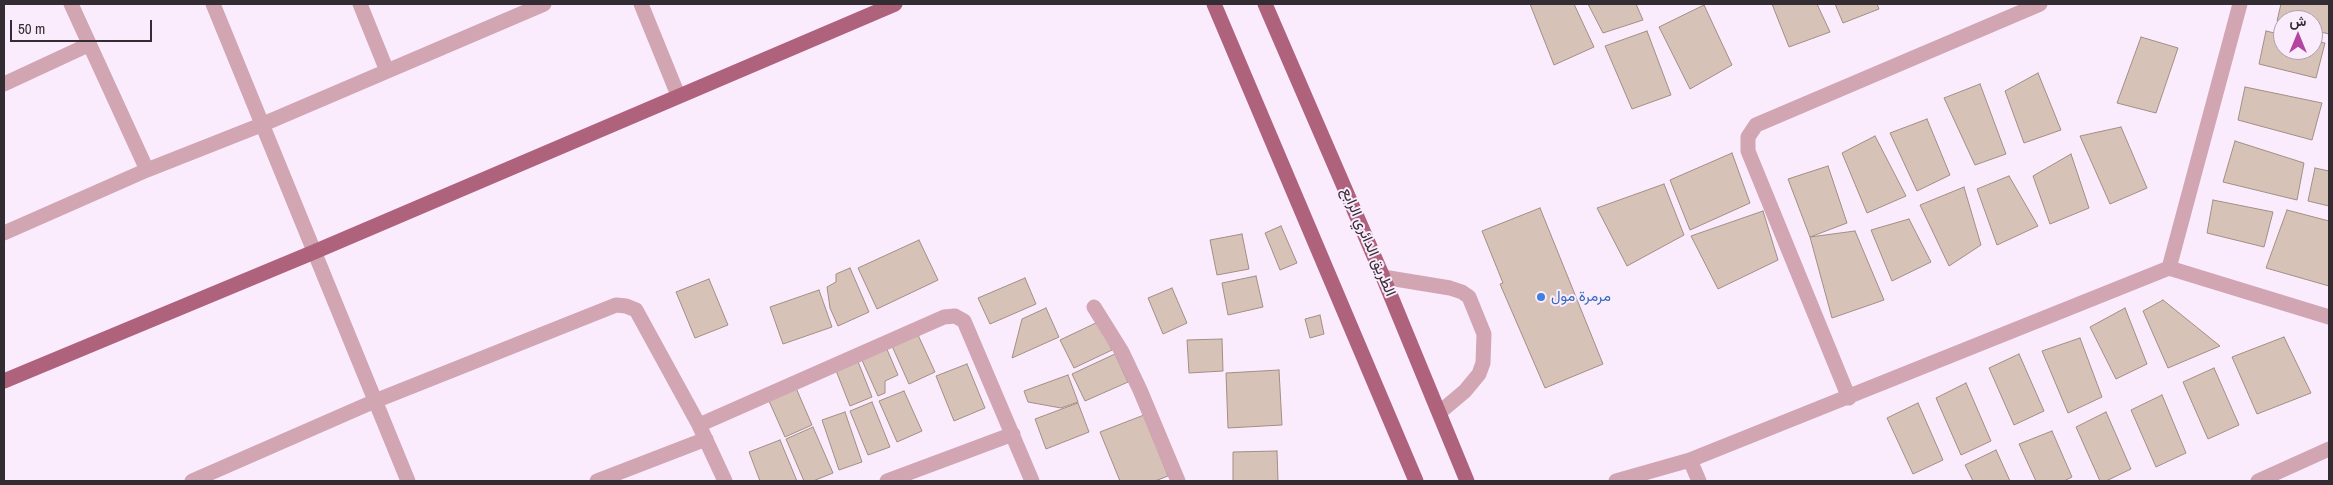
<!DOCTYPE html>
<html>
<head>
<meta charset="utf-8">
<style>
  body { margin:0 }
  #map { position:relative; width:2333px; height:485px; overflow:hidden; background:#fbecfd; font-family:"Archivo Narrow",Vazirmatn,sans-serif }
  canvas { display:block }
  .frame { position:absolute; inset:0; border:5px solid #332d33; pointer-events:none }
  .north { position:absolute; left:2273px; top:10px; width:50px; height:50px; box-sizing:border-box; background:#fbecfd; border:1px solid #aba0ac; border-radius:50%; rotate:0deg; font-size:14px; font-weight:700; line-height:20px; text-align:center; color:#332d33 }
  .north::after { content:''; display:block; margin:auto; width:18px; height:22px; background:#b444a2; clip-path:polygon(50% 0,100% 100%,50% 72%,0 100%) }
  .scale { position:absolute; left:10px; top:20px; width:142px; height:22px; box-sizing:border-box; border:2px solid #332d33; border-top:0; padding-left:6px; font-size:15px; line-height:18px; white-space:nowrap; color:#332d33; -webkit-text-stroke:4px #fbecfd; paint-order:stroke }
</style>
</head>
<body>
<div id="map">
<canvas width="2333" height="485"></canvas>
<div class="frame"></div>
<div class="north">ش</div>
<div class="scale">50 m</div>
</div>
<script>
const g = document.querySelector('canvas').getContext('2d');
g.lineJoin = 'round';
function fillPath(path, color) { g.fillStyle = color; g.fill(path, 'evenodd'); }
const poly = rows => new Path2D(rows.map(r => 'M' + r).join(''));
function strokePath(path, color, width, dash) { g.strokeStyle = color; g.lineWidth = width; g.lineCap = dash ? 'butt' : 'round'; g.setLineDash(dash || []); g.stroke(path); }
function write(font, color, halo, rows, align = 'center') {
  g.font = font + ' "Archivo Narrow",Vazirmatn,sans-serif'; g.lineWidth = 4; g.setLineDash([]); g.textBaseline = 'middle'; g.strokeStyle = halo; g.fillStyle = color; for (const [text, x, y, turn = 0] of rows) {
    g.save(); g.translate(x, y); g.rotate((+turn || 0) * Math.PI / 180); g.textAlign = isNaN(turn) ? turn : align; if (halo) g.strokeText(text, 0, 0); g.fillText(text, 0, 0); g.restore();
  }
}
const building = poly([
  [1530,4,1574,4,1594,47,1554,65,1530,4],
  [1588,4,1636,4,1643,20,1603,33,1588,4],
  [1772,4,1817,4,1830,32,1789,47,1772,4],
  [1835,4,1877,4,1879,9,1843,23,1835,4],
  [2281,4,2329,4,2329,34,2313,30,2313,20,2277,21,2281,4],
  [1704,5,1732,65,1690,89,1659,27,1704,5],
  [1647,31,1671,95,1632,109,1605,46,1647,31],
  [2266,31,2283,35,2283,50,2313,50,2313,41,2325,43,2316,78,2259,64,2266,31],
  [2141,37,2178,48,2156,113,2117,103,2141,37],
  [2038,73,2061,130,2024,143,2005,91,2038,73],
  [1980,84,2006,154,1975,165,1944,98,1980,84],
  [2245,87,2322,103,2312,140,2238,120,2245,87],
  [1927,119,1950,175,1917,191,1890,133,1927,119],
  [2121,127,2147,188,2110,204,2080,136,2121,127],
  [1875,136,1906,196,1867,213,1842,153,1875,136],
  [2235,141,2304,163,2297,200,2223,182,2235,141],
  [1732,153,1750,203,1690,230,1670,180,1732,153],
  [2071,154,2089,208,2050,224,2033,176,2071,154],
  [1828,166,1847,223,1810,237,1788,179,1828,166],
  [2315,168,2329,171,2329,206,2308,201,2315,168],
  [2009,176,2038,226,1997,245,1977,189,2009,176],
  [1664,184,1684,235,1627,266,1597,208,1664,184],
  [1964,187,1981,245,1949,266,1920,205,1964,187],
  [2213,200,2273,212,2264,247,2207,233,2213,200],
  [1540,208,1603,364,1545,388,1500,284,1503,283,1482,231,1540,208],
  [2287,210,2329,221,2329,286,2266,268,2287,210],
  [1763,211,1778,260,1718,289,1691,236,1763,211],
  [1909,219,1931,262,1892,281,1871,230,1909,219],
  [1281,226,1297,263,1280,270,1265,233,1281,226],
  [1855,231,1884,300,1832,318,1810,237,1855,231],
  [1242,234,1249,269,1217,275,1210,240,1242,234],
  [919,240,938,280,877,309,858,268,919,240],
  [850,268,869,312,838,326,830,308,827,287,836,282,836,274,850,268],
  [1256,276,1263,307,1228,315,1222,283,1256,276],
  [1025,278,1036,304,990,324,978,298,1025,278],
  [709,279,728,325,695,338,676,292,709,279],
  [1172,288,1187,323,1163,334,1148,298,1172,288],
  [819,290,832,327,783,344,770,307,819,290],
  [2163,300,2220,346,2168,368,2143,311,2163,300],
  [1046,308,1059,337,1012,358,1022,319,1046,308],
  [2125,308,2147,364,2116,379,2090,327,2125,308],
  [1320,315,1324,334,1310,338,1305,319,1320,315],
  [1098,322,1112,350,1074,368,1060,340,1098,322],
  [918,335,935,372,909,384,892,346,918,335],
  [2284,337,2311,393,2257,414,2232,357,2284,337],
  [2080,338,2102,397,2068,413,2042,351,2080,338],
  [1222,339,1223,371,1189,373,1187,340,1222,339],
  [886,347,898,375,885,381,885,393,878,396,861,358,886,347],
  [1115,354,1128,382,1085,401,1072,374,1115,354],
  [2019,354,2044,411,2014,425,1989,368,2019,354],
  [857,359,872,397,850,406,835,368,857,359],
  [967,364,985,408,954,421,936,376,967,364],
  [2214,368,2239,425,2208,439,2183,382,2214,368],
  [1279,370,1282,425,1228,428,1226,373,1279,370],
  [1068,375,1078,402,1061,408,1028,402,1024,391,1068,375],
  [1966,383,1991,441,1961,455,1936,398,1966,383],
  [796,388,812,425,785,437,769,401,796,388],
  [904,391,922,431,897,442,879,401,904,391],
  [2162,395,2186,453,2156,467,2131,410,2162,395],
  [872,402,890,447,868,455,850,411,872,402],
  [1078,403,1089,432,1046,449,1035,419,1078,403],
  [1918,403,1943,460,1913,474,1887,418,1918,403],
  [845,412,862,462,839,470,822,420,845,412],
  [2106,412,2131,469,2106,481,2100,481,2076,427,2106,412],
  [1144,415,1168,476,1155,481,1120,481,1100,432,1144,415],
  [813,427,833,473,813,481,804,481,786,439,813,427],
  [2052,431,2072,477,2064,481,2036,481,2019,444,2052,431],
  [780,440,797,481,760,481,749,452,780,440],
  [1996,450,2010,481,1973,481,1965,465,1996,450],
  [1277,451,1278,481,1233,481,1233,452,1277,451]
]);
fillPath(building, '#d7c2b8');
strokePath(building, '#a28e85', 1);
strokePath(poly([
  [71,4,147,170],
  [213,4,408,481],
  [360,4,387,71],
  [641,4,678,95],
  [4,84,88,45],
  [4,233,147,170,261,125,544,4],
  [2169,268,2240,4],
  [1383,277,1450,288,1462,292,1469,297,1484,334,1483,363,1479,374,1465,391,1440,412],
  [1094,307,1122,352,1140,390,1178,481],
  [1849,398,1748,151,1748,137,1756,125,2040,4],
  [699,425,944,317,955,316,964,321,1032,481],
  [192,481,375,401,616,305,626,306,636,310,699,425,725,481],
  [597,481,706,439],
  [887,481,1013,434],
  [1616,481,1690,460],
  [1699,481,1690,460,2169,268,2329,317],
  [2258,481,2329,449]
]), '#d1a5b1', 15);
strokePath(poly([
  [1214,4,1416,481],
  [1265,4,1383,277,1467,481],
  [4,381,314,252,895,4]
]), '#af627b', 15);
for (const [x, y, r, color] of [
  [1541,297,5,"#3f7fe0"]
]) { const dot = new Path2D(); dot.arc(x, y, r, 0, 2 * Math.PI); g.fillStyle = color; g.fill(dot); strokePath(dot, '#fbecfd', 2); }
write('15px', '#332d33', '#fbecfd', [
  ["الطريق الدائري الرابع",1368,242,67]
]);
write('15px', '#366cbe', '#fbecfd', [
  ["مرمرة مول",1551,297]
], 'left');
</script>
</body>
</html>
